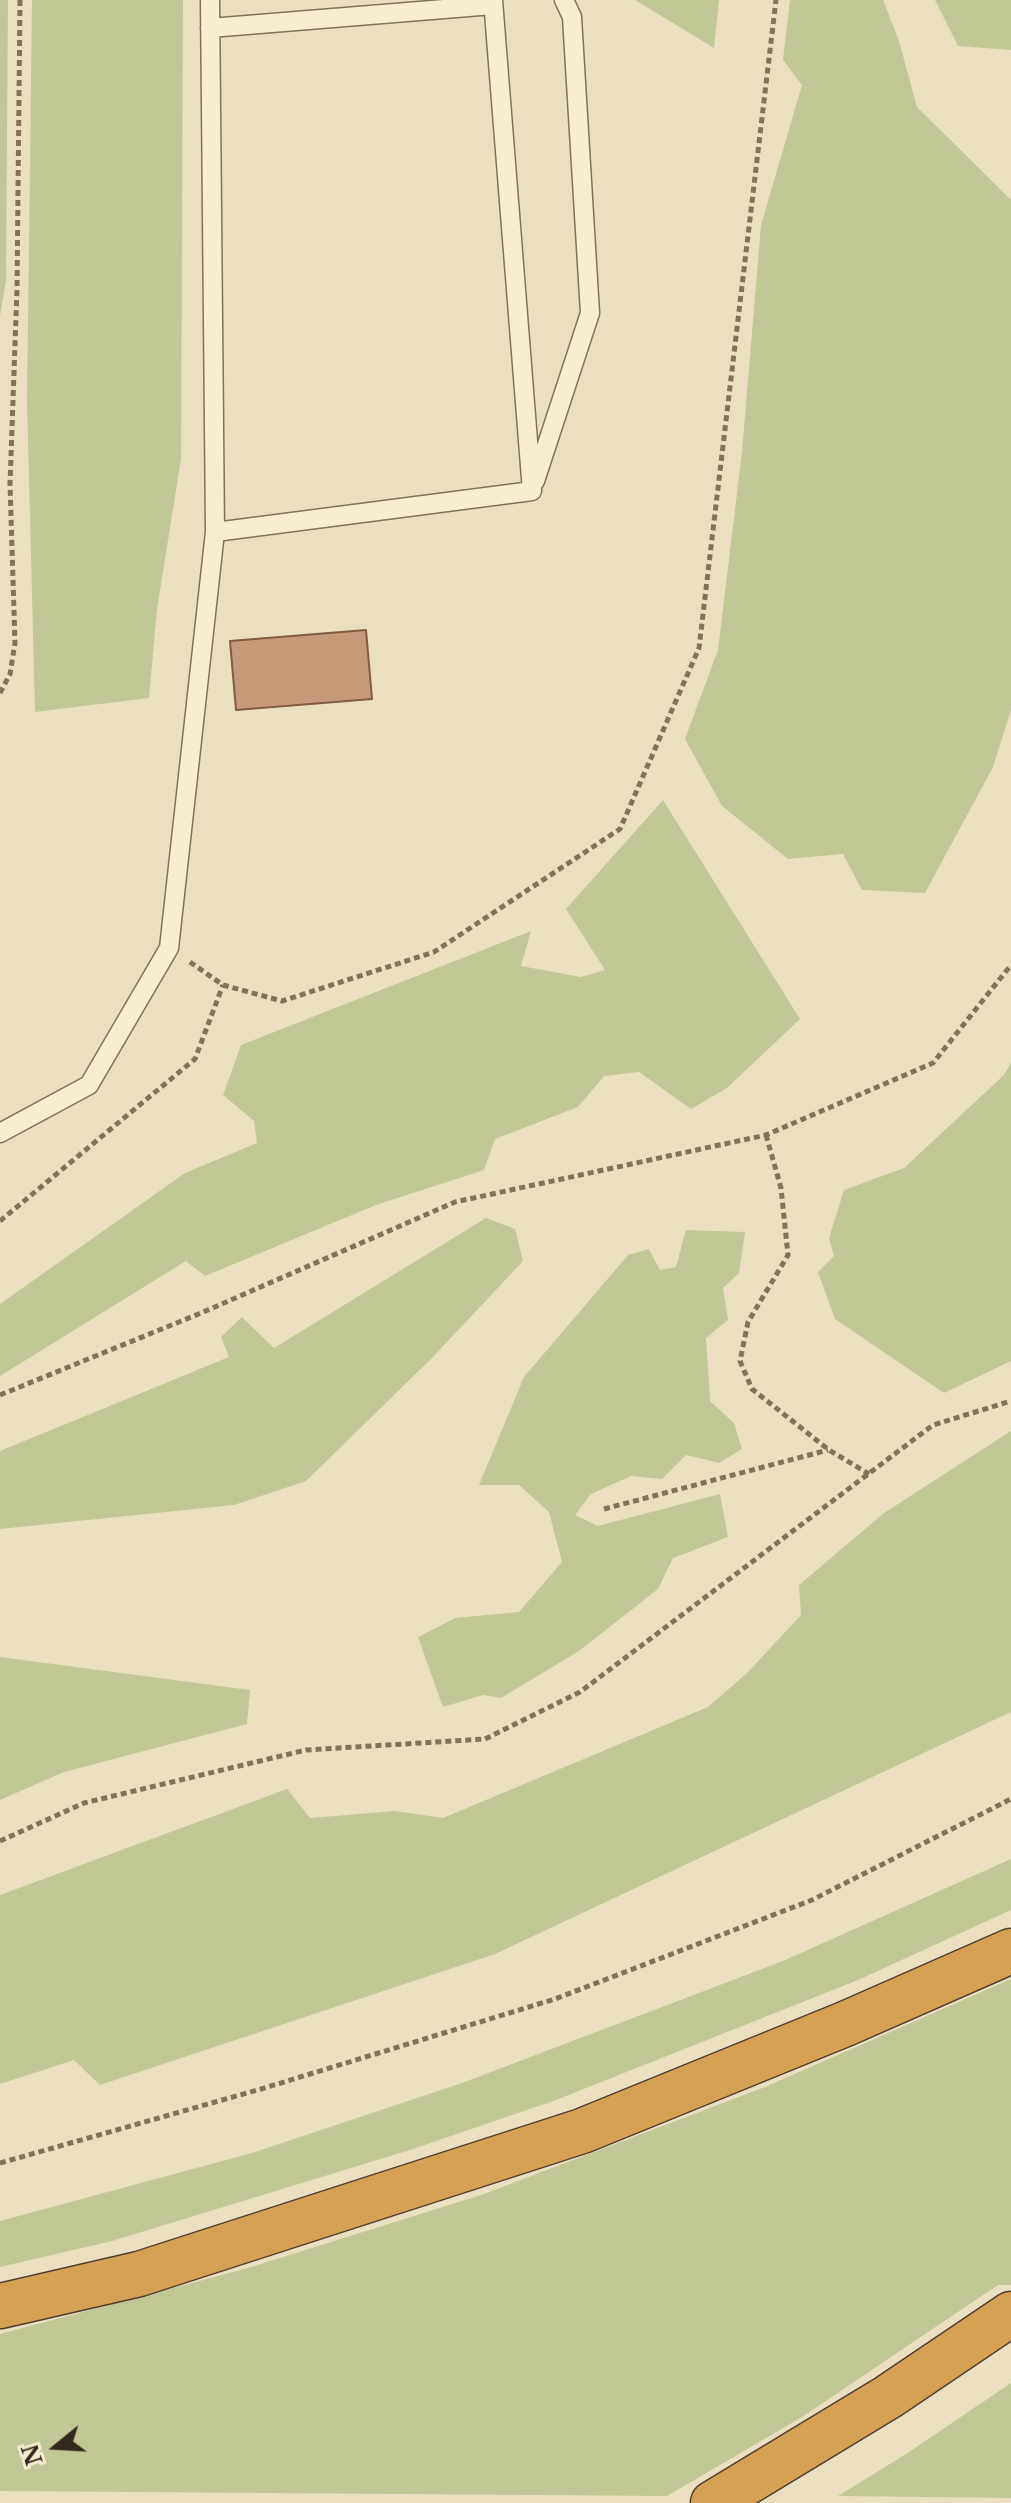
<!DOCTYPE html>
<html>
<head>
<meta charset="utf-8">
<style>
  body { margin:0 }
  #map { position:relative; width:1011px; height:2503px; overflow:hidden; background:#ebdfc1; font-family:"Libre Baskerville",serif }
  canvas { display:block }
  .north { position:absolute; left:16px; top:2407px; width:80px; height:80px; -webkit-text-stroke:6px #f3ead0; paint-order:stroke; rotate:252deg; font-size:22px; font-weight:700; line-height:32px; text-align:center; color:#33281d }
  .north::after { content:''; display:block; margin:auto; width:28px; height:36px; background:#33281d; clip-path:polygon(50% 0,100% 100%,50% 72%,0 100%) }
</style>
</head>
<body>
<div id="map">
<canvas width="1011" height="2503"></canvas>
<div class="north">N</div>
</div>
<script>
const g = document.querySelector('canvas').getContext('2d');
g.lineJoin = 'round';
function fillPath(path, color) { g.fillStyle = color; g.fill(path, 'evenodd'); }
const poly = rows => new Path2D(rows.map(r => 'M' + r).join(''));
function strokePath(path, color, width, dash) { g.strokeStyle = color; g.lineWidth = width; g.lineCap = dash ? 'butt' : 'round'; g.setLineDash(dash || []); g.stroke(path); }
fillPath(poly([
  [0,0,8,0,6,280,0,316],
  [32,0,183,0,181,459,157,609,149,698,35,712,27,401],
  [635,0,719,0,714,48],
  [790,0,883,0,899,41,917,107,1011,200,1011,710,993,767,925,893,862,890,843,854,788,859,722,806,685,739,718,650,742,452,761,225,802,85,783,60],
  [935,0,1011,0,1011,50,958,46],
  [663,800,800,1019,727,1088,691,1109,639,1072,604,1076,578,1107,495,1139,484,1170,376,1205,205,1276,186,1261,0,1376,0,1304,185,1173,257,1143,254,1121,223,1095,241,1045,531,931,521,966,581,977,605,970,566,909],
  [1011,1063,1011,1361,944,1393,835,1319,818,1272,834,1256,829,1238,844,1190,904,1168,1004,1075],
  [486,1218,515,1229,523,1261,432,1358,306,1481,234,1505,0,1529,0,1451,229,1357,221,1337,242,1317,274,1348],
  [686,1230,745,1232,739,1273,723,1288,728,1320,706,1338,710,1401,734,1423,742,1449,719,1463,686,1455,662,1479,631,1476,591,1494,575,1515,598,1526,720,1494,728,1537,673,1558,658,1589,579,1651,501,1698,483,1695,443,1707,418,1637,455,1618,519,1612,562,1562,549,1512,519,1485,479,1485,524,1377,628,1255,649,1249,660,1270,676,1267],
  [1011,1431,1011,1712,495,1954,100,2085,74,2060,0,2084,0,1895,287,1789,310,1818,395,1811,443,1818,708,1707,747,1673,801,1615,799,1585,884,1513],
  [0,1657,250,1690,247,1724,64,1772,0,1800],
  [1011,1859,1011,1910,858,1980,556,2100,410,2150,112,2241,0,2267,0,2221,252,2153,462,2083,783,1961],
  [1011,1979,1011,2285,998,2285,802,2417,667,2496,0,2491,0,2334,248,2268,481,2195,765,2087],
  [1011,2383,1011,2498,838,2496,906,2454]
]), '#c1c896');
const building = poly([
  [366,630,372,699,236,710,230,641,366,630]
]);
fillPath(building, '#c79b79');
strokePath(building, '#805c41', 2);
const service = poly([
  [210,28,493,5],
  [535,481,590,313,572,17,564,0],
  [215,532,532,491,493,0],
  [0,1133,89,1085,169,948,215,532,210,0]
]);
const motorway = poly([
  [0,2306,139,2274,582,2131,845,2024,1011,1951],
  [713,2503,888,2397,1011,2314]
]);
strokePath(service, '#83715a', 21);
strokePath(motorway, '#513f2e', 47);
strokePath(poly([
  [0,693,10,674,15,643,10,484,17,289,20,0],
  [190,962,223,985,282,1001,434,952,620,829,699,648,776,0],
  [766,1135,781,1188,788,1255,748,1322,740,1361,752,1389,829,1450,869,1474],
  [0,1221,195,1059,223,985],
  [0,1395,201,1313,455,1202,766,1135,933,1063,1011,965],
  [604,1509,828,1450],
  [0,1841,84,1803,306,1750,485,1739,580,1692,933,1425,1011,1401],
  [0,2163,261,2089,555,1999,812,1900,1011,1799]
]), '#83715a', 5, [6, 4]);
strokePath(service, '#f6edd3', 18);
strokePath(motorway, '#d6a155', 44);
</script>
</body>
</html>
